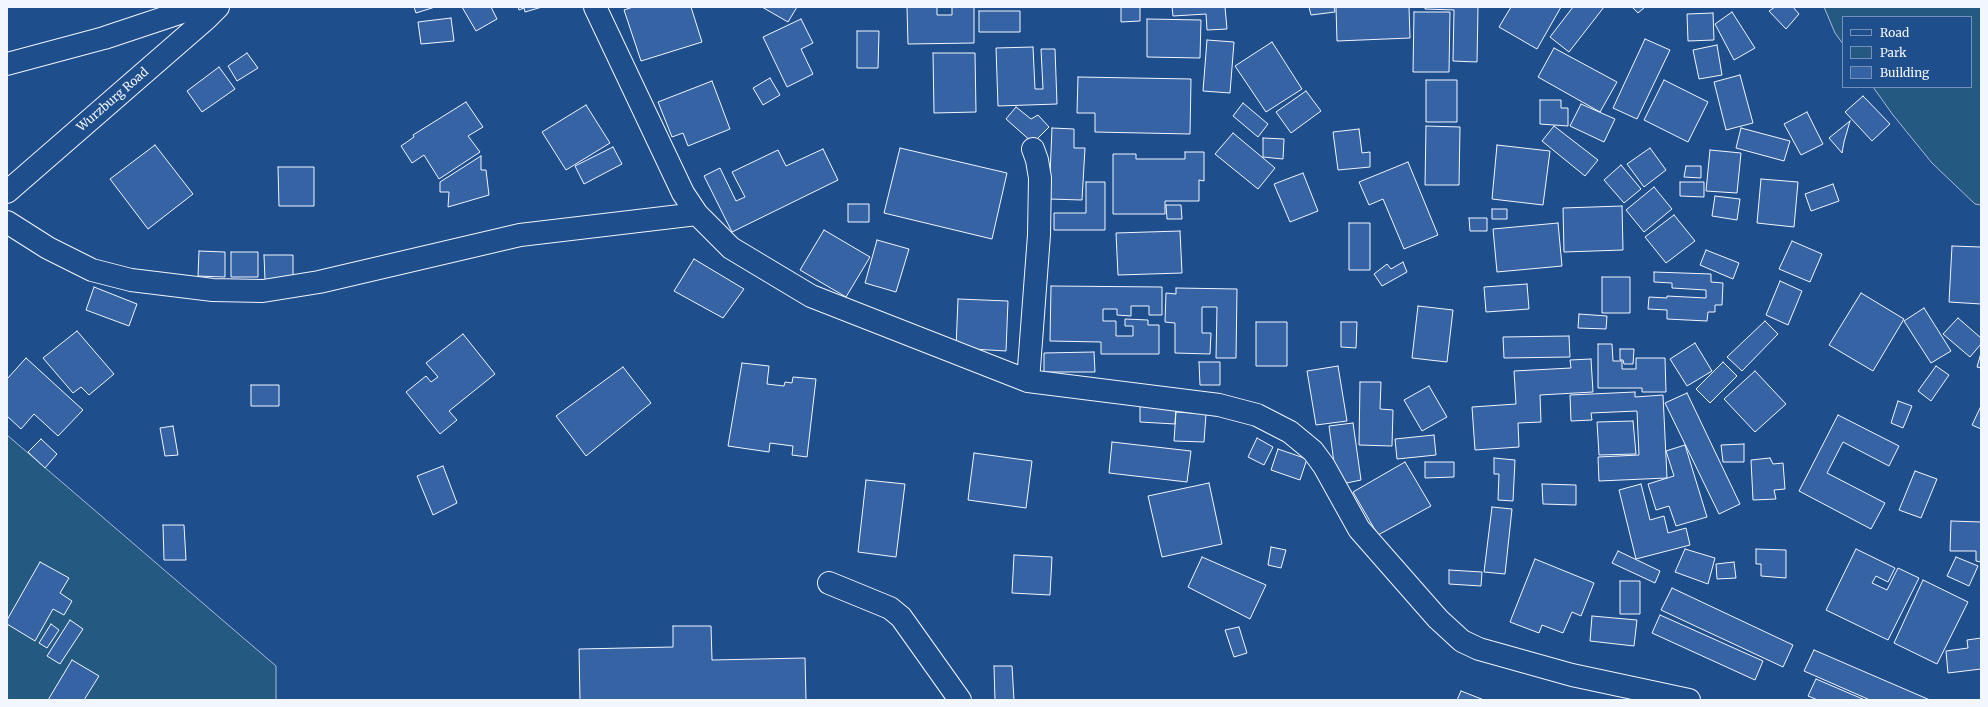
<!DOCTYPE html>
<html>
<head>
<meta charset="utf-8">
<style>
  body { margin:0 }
  #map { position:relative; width:1988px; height:707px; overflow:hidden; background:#1f4e8c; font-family:Merriweather,serif }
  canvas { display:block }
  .frame { position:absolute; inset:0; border:8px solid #f2f6ff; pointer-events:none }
  .legend { position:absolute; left:1842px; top:16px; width:130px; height:72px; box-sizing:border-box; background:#1f4e8c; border:1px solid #7391ba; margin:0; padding:5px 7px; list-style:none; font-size:12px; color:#f2f6ff }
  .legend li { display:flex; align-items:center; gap:8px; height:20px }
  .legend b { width:20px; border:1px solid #7391ba }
</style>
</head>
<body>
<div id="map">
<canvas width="1988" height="707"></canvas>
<div class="frame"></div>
<ul class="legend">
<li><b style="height:5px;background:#1f4e8c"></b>Road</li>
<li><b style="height:11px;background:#245a82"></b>Park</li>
<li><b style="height:11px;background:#3563a3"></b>Building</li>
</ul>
</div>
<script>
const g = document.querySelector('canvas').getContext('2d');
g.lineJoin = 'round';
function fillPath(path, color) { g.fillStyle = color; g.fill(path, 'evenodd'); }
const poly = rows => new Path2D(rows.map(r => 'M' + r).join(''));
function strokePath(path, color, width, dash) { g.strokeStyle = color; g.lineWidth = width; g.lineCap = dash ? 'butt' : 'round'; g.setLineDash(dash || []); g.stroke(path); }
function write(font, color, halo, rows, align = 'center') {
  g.font = font + ' Merriweather,serif'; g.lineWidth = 3; g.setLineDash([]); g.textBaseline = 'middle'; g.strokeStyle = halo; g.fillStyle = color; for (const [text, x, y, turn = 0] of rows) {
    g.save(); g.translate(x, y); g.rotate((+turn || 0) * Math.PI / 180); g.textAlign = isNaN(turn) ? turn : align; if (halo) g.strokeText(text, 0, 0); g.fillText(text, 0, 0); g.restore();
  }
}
const green = poly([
  [1824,7,1981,7,1981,205,1975,204,1932,163,1893,115,1873,87,1971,87,1971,17,1843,17,1843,44,1835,33,1824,7],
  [7,435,276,666,276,700,7,700,7,435]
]);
fillPath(green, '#245a82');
strokePath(green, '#a8bbd7', 1);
const building = poly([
  [414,7,435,7,416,13,414,7],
  [462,7,491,7,497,19,476,31,462,7],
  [518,7,542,7,525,12,524,8,519,10,518,7],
  [633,7,691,7,702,42,641,61,624,10,633,7],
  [762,7,797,7,788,22,762,7],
  [907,7,937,7,937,15,952,15,952,7,974,7,974,43,908,44,907,7],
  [1121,7,1140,7,1140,21,1121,22,1121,7],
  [1172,7,1225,7,1227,29,1207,30,1206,14,1173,16,1172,7],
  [1309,7,1334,7,1335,12,1311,15,1309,7],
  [1336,7,1409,7,1410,38,1337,41,1336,7],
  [1425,7,1478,7,1477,62,1453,61,1454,10,1425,9,1425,7],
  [1511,7,1561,7,1537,49,1499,27,1511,7],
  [1573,7,1604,7,1569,52,1550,37,1573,7],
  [1632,7,1645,7,1638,13,1632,7],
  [1775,7,1793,7,1799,14,1786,29,1769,11,1775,7],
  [979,11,1020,11,1020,32,979,32,979,11],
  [1414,12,1450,12,1449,72,1413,72,1414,12],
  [1732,12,1755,48,1734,60,1715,24,1732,12],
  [1713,13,1714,40,1688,41,1687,14,1713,13],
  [451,18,454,41,421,44,418,22,451,18],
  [801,19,813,43,801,49,813,74,787,87,763,37,801,19],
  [1147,19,1201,20,1200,58,1147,57,1147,19],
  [857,31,879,31,878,68,857,68,857,31],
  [1645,39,1670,50,1637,119,1613,108,1645,39],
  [1207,40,1234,42,1230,93,1203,91,1207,40],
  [1272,42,1302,89,1266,112,1235,66,1272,42],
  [1717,45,1722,75,1699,79,1693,50,1717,45],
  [1033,47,1035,89,1043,89,1041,49,1055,49,1057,104,998,106,996,48,1033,47],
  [1554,48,1617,82,1600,112,1538,77,1554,48],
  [247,53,258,68,237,81,228,66,247,53],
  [933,53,975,53,976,112,934,113,933,53],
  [219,67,235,89,202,112,187,91,219,67],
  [1740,75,1753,123,1726,130,1714,82,1740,75],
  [1078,77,1191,79,1190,134,1095,132,1095,113,1077,113,1078,77],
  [770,78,780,95,763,105,753,88,770,78],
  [1426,80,1457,80,1457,122,1426,122,1426,80],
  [1664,80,1708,102,1688,142,1644,120,1664,80],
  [712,81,730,129,688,146,683,133,672,137,658,102,712,81],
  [1306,91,1321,111,1291,133,1276,112,1306,91],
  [1863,96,1890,124,1872,141,1845,112,1863,96],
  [1540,100,1561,100,1561,108,1568,108,1568,126,1540,124,1540,100],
  [466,102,483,127,468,136,480,152,439,179,424,155,412,163,401,146,414,137,413,135,466,102],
  [1243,103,1268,124,1258,137,1233,116,1243,103],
  [1581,104,1615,119,1604,142,1570,126,1581,104],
  [586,105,610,143,566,170,542,132,586,105],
  [1016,107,1031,119,1038,115,1049,127,1033,143,1006,119,1016,107],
  [1807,112,1823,144,1801,155,1784,124,1807,112],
  [1850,121,1844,142,1842,153,1829,138,1850,121],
  [1426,126,1460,127,1459,185,1425,185,1426,126],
  [1554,126,1598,160,1585,176,1542,141,1554,126],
  [1052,128,1074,129,1074,148,1085,148,1082,200,1049,199,1052,128],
  [1741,128,1790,141,1784,161,1736,148,1741,128],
  [1359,129,1362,153,1370,152,1370,167,1338,170,1333,132,1359,129],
  [1233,133,1275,168,1258,189,1215,154,1233,133],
  [1263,138,1284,139,1283,159,1263,157,1263,138],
  [155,145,193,194,148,229,110,179,155,145],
  [1497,145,1550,151,1543,205,1492,199,1497,145],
  [613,147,622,164,584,184,575,166,613,147],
  [900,148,1007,173,992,239,884,213,900,148],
  [1650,148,1666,170,1644,187,1627,164,1650,148],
  [823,149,838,180,732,232,704,176,720,168,736,201,745,197,732,172,778,150,786,166,823,149],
  [1710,150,1741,153,1737,193,1706,191,1710,150],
  [1185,152,1204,152,1204,181,1199,180,1199,201,1165,201,1165,214,1113,214,1113,154,1136,154,1136,159,1185,159,1185,152],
  [481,156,481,170,486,170,489,195,448,207,449,192,440,192,440,182,481,156],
  [1408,162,1438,235,1404,249,1383,199,1369,205,1359,182,1408,162],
  [1621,165,1641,189,1624,203,1604,180,1621,165],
  [1686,166,1701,166,1701,178,1684,177,1686,166],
  [278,167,314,167,314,206,279,206,278,167],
  [1303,173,1318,211,1290,222,1274,184,1303,173],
  [1761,179,1798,182,1794,227,1757,223,1761,179],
  [1086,182,1105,182,1105,230,1054,230,1054,213,1086,213,1086,182],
  [1680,182,1704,182,1704,197,1680,196,1680,182],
  [1833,184,1839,201,1811,211,1805,194,1833,184],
  [1654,187,1672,209,1644,232,1626,210,1654,187],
  [1715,196,1740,199,1737,220,1712,216,1715,196],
  [848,204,869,204,869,222,848,222,848,204],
  [1166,205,1181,205,1182,219,1167,219,1166,205],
  [1622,206,1623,250,1564,252,1563,208,1622,206],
  [1492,209,1507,209,1507,219,1492,219,1492,209],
  [1674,215,1695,241,1666,263,1645,237,1674,215],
  [1469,218,1487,218,1487,231,1470,231,1469,218],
  [1349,223,1370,223,1370,270,1349,270,1349,223],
  [1558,223,1562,266,1497,272,1493,229,1558,223],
  [824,230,870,257,846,297,800,270,824,230],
  [1180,231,1182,273,1118,275,1116,233,1180,231],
  [877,240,909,249,896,292,865,283,877,240],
  [1792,241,1822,254,1810,282,1779,269,1792,241],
  [1952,246,1981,247,1981,304,1949,302,1952,246],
  [1706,250,1739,263,1733,279,1700,265,1706,250],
  [199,251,225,252,225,277,198,276,199,251],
  [231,252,258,252,258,277,231,277,231,252],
  [264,255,293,255,293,279,265,280,264,255],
  [694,259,744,289,723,318,674,291,694,259],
  [1403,262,1407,272,1382,286,1374,274,1387,264,1391,269,1403,262],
  [1654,272,1711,274,1711,282,1723,283,1722,305,1715,305,1715,312,1708,312,1707,321,1667,319,1667,310,1648,309,1649,297,1667,298,1667,296,1706,298,1706,290,1672,288,1672,283,1654,282,1654,272],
  [1602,277,1630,277,1630,313,1602,313,1602,277],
  [1780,281,1802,291,1788,325,1766,315,1780,281],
  [1527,284,1529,309,1486,312,1484,287,1527,284],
  [1051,286,1162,287,1162,315,1149,315,1149,306,1131,306,1131,316,1117,315,1117,309,1103,309,1103,321,1116,321,1116,336,1133,336,1133,326,1125,326,1125,319,1148,320,1148,325,1159,325,1159,354,1101,354,1101,342,1050,341,1051,286],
  [94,287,137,304,129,326,86,310,94,287],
  [1176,288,1237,289,1236,358,1216,358,1217,307,1202,307,1202,333,1211,333,1210,354,1175,353,1175,323,1165,322,1166,293,1176,294,1176,288],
  [1861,293,1904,319,1873,371,1829,345,1861,293],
  [958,299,1008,301,1006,351,956,348,958,299],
  [1418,306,1453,310,1447,362,1412,358,1418,306],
  [1924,308,1951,351,1931,363,1904,321,1924,308],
  [1579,314,1607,316,1606,329,1578,328,1579,314],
  [1958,318,1981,338,1981,344,1970,357,1943,334,1958,318],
  [1765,321,1778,334,1742,371,1727,357,1765,321],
  [1256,322,1287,322,1287,366,1256,366,1256,322],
  [1341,322,1357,322,1356,348,1341,347,1341,322],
  [77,331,114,374,89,395,81,387,73,393,43,358,77,331],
  [463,334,495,374,449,411,457,420,440,434,406,392,426,376,431,382,438,377,426,363,463,334],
  [1569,336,1570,357,1504,358,1503,337,1569,336],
  [1695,343,1712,371,1687,386,1670,359,1695,343],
  [1598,344,1612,344,1613,361,1622,361,1622,369,1636,369,1636,358,1665,358,1666,392,1642,392,1642,388,1598,388,1598,344],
  [1620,349,1634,349,1633,364,1624,364,1623,360,1620,360,1620,349],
  [1094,352,1095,372,1044,372,1044,353,1094,352],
  [1981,353,1981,368,1977,367,1981,353],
  [26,358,83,410,58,436,34,414,21,429,7,416,7,379,26,358],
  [1591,359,1593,392,1540,395,1541,422,1518,423,1519,447,1475,450,1472,407,1516,404,1514,371,1571,368,1570,360,1591,359],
  [1199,362,1220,362,1220,385,1200,385,1199,362],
  [1723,362,1737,376,1710,403,1696,389,1723,362],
  [742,363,769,366,767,384,784,386,785,382,792,383,793,377,816,379,807,457,792,455,793,446,770,443,769,452,728,446,742,363],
  [1338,366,1347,421,1316,425,1307,371,1338,366],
  [1936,366,1949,375,1931,401,1918,391,1936,366],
  [623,367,651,403,586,456,556,416,623,367],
  [1755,371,1786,404,1755,432,1724,399,1755,371],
  [1360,382,1381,382,1380,409,1393,410,1392,446,1359,445,1360,382],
  [251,385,279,385,279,406,251,406,251,385],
  [1429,386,1447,417,1422,431,1404,400,1429,386],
  [1635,392,1635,397,1663,395,1667,478,1599,481,1598,457,1639,455,1637,411,1591,413,1592,420,1571,421,1570,395,1635,392],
  [1687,393,1740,504,1719,514,1665,403,1687,393],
  [1898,401,1912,406,1903,428,1891,423,1898,401],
  [1140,405,1176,407,1175,424,1140,422,1140,405],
  [1981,406,1981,429,1972,425,1981,406],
  [1176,412,1206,414,1204,442,1174,441,1176,412],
  [1838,415,1899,446,1889,466,1843,442,1827,473,1885,503,1871,529,1799,491,1838,415],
  [1633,421,1636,454,1599,455,1597,422,1633,421],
  [1353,423,1361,480,1337,485,1329,426,1353,423],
  [173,426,178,455,165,456,160,428,173,426],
  [1434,435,1436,455,1397,459,1395,439,1434,435],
  [1257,438,1273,447,1264,465,1248,457,1257,438],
  [41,439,57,454,45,468,28,452,41,439],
  [1112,442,1191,451,1187,482,1109,473,1112,442],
  [1744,444,1744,462,1723,462,1721,445,1744,444],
  [1685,445,1707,517,1676,526,1669,506,1656,510,1648,484,1674,476,1666,451,1685,445],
  [1278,449,1307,459,1300,480,1271,470,1278,449],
  [974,453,1032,461,1026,508,968,500,974,453],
  [1494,458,1515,460,1513,501,1498,500,1499,474,1494,474,1494,458],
  [1770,458,1773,464,1783,463,1785,489,1774,490,1776,499,1753,500,1751,460,1770,458],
  [1405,462,1431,506,1378,535,1353,492,1405,462],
  [1425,462,1454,462,1454,477,1425,478,1425,462],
  [443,466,457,503,433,515,417,476,443,466],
  [1915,471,1937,479,1921,518,1899,510,1915,471],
  [866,480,905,484,896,557,858,552,866,480],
  [1209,483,1222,544,1162,557,1148,496,1209,483],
  [1542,484,1576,485,1576,505,1543,504,1542,484],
  [1641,484,1650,520,1664,516,1668,533,1686,528,1690,545,1636,559,1619,490,1641,484],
  [1492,507,1512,509,1505,574,1484,572,1492,507],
  [1951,521,1981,522,1981,562,1976,561,1976,551,1950,551,1951,521],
  [163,525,184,525,186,560,164,560,163,525],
  [1271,547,1286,550,1281,568,1268,565,1271,547],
  [1685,549,1715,558,1708,584,1675,572,1685,549],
  [1756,549,1786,550,1786,578,1761,576,1761,564,1756,564,1756,549],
  [1856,549,1895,568,1888,582,1876,576,1872,583,1887,590,1898,568,1919,578,1888,640,1826,610,1856,549],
  [1618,551,1660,571,1655,583,1612,563,1618,551],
  [1014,555,1052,557,1050,595,1012,593,1014,555],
  [1202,557,1266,585,1250,619,1188,587,1202,557],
  [1956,557,1978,566,1969,586,1947,576,1956,557],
  [1535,559,1594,583,1581,616,1572,612,1563,633,1542,625,1539,633,1510,622,1535,559],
  [40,562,69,578,60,593,72,601,64,615,53,609,35,641,7,624,7,620,40,562],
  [1734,562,1736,578,1717,579,1716,564,1734,562],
  [1449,570,1482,572,1481,586,1449,584,1449,570],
  [1923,580,1968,602,1937,664,1894,643,1923,580],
  [1620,581,1640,581,1640,614,1620,614,1620,581],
  [1672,588,1793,645,1783,667,1661,610,1672,588],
  [1660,615,1763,661,1755,680,1652,633,1660,615],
  [1592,616,1637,620,1634,646,1590,641,1592,616],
  [70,620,83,629,60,664,47,656,70,620],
  [51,624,59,630,47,648,39,643,51,624],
  [673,626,711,626,712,660,805,658,806,700,580,700,579,649,673,647,673,626],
  [1239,627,1247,653,1234,657,1225,630,1239,627],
  [1981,638,1981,669,1948,673,1946,651,1968,648,1967,640,1981,638],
  [1814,650,1930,700,1870,700,1804,671,1814,650],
  [72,660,99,676,84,700,48,700,72,660],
  [994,666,1012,666,1014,700,995,700,994,666],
  [1816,679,1865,700,1818,700,1808,696,1816,679],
  [1461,691,1484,700,1457,700,1461,691]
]);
fillPath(building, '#3563a3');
strokePath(building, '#f2f6ff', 1);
const street = poly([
  [595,7,683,193,697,214,731,248,811,296,1028,381,1219,405,1257,415,1290,432,1313,451,1324,466,1359,529,1438,619,1462,641,1479,649,1572,675,1689,700],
  [7,64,104,38,197,7],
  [7,222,48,248,92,270,131,280,213,290,263,291,319,282,520,235,697,214],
  [1028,381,1039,235,1040,178,1037,160,1033,149],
  [829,583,890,608,901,617,960,700]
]);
const secondary = poly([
  [7,192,206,19,218,7]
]);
strokePath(street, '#f2f6ff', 24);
strokePath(secondary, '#f2f6ff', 24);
strokePath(street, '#1f4e8c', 22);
strokePath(secondary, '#1f4e8c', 22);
write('12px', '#f2f6ff', '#1f4e8c', [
  ["Wurzburg Road",113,100,-41]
]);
</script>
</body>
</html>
